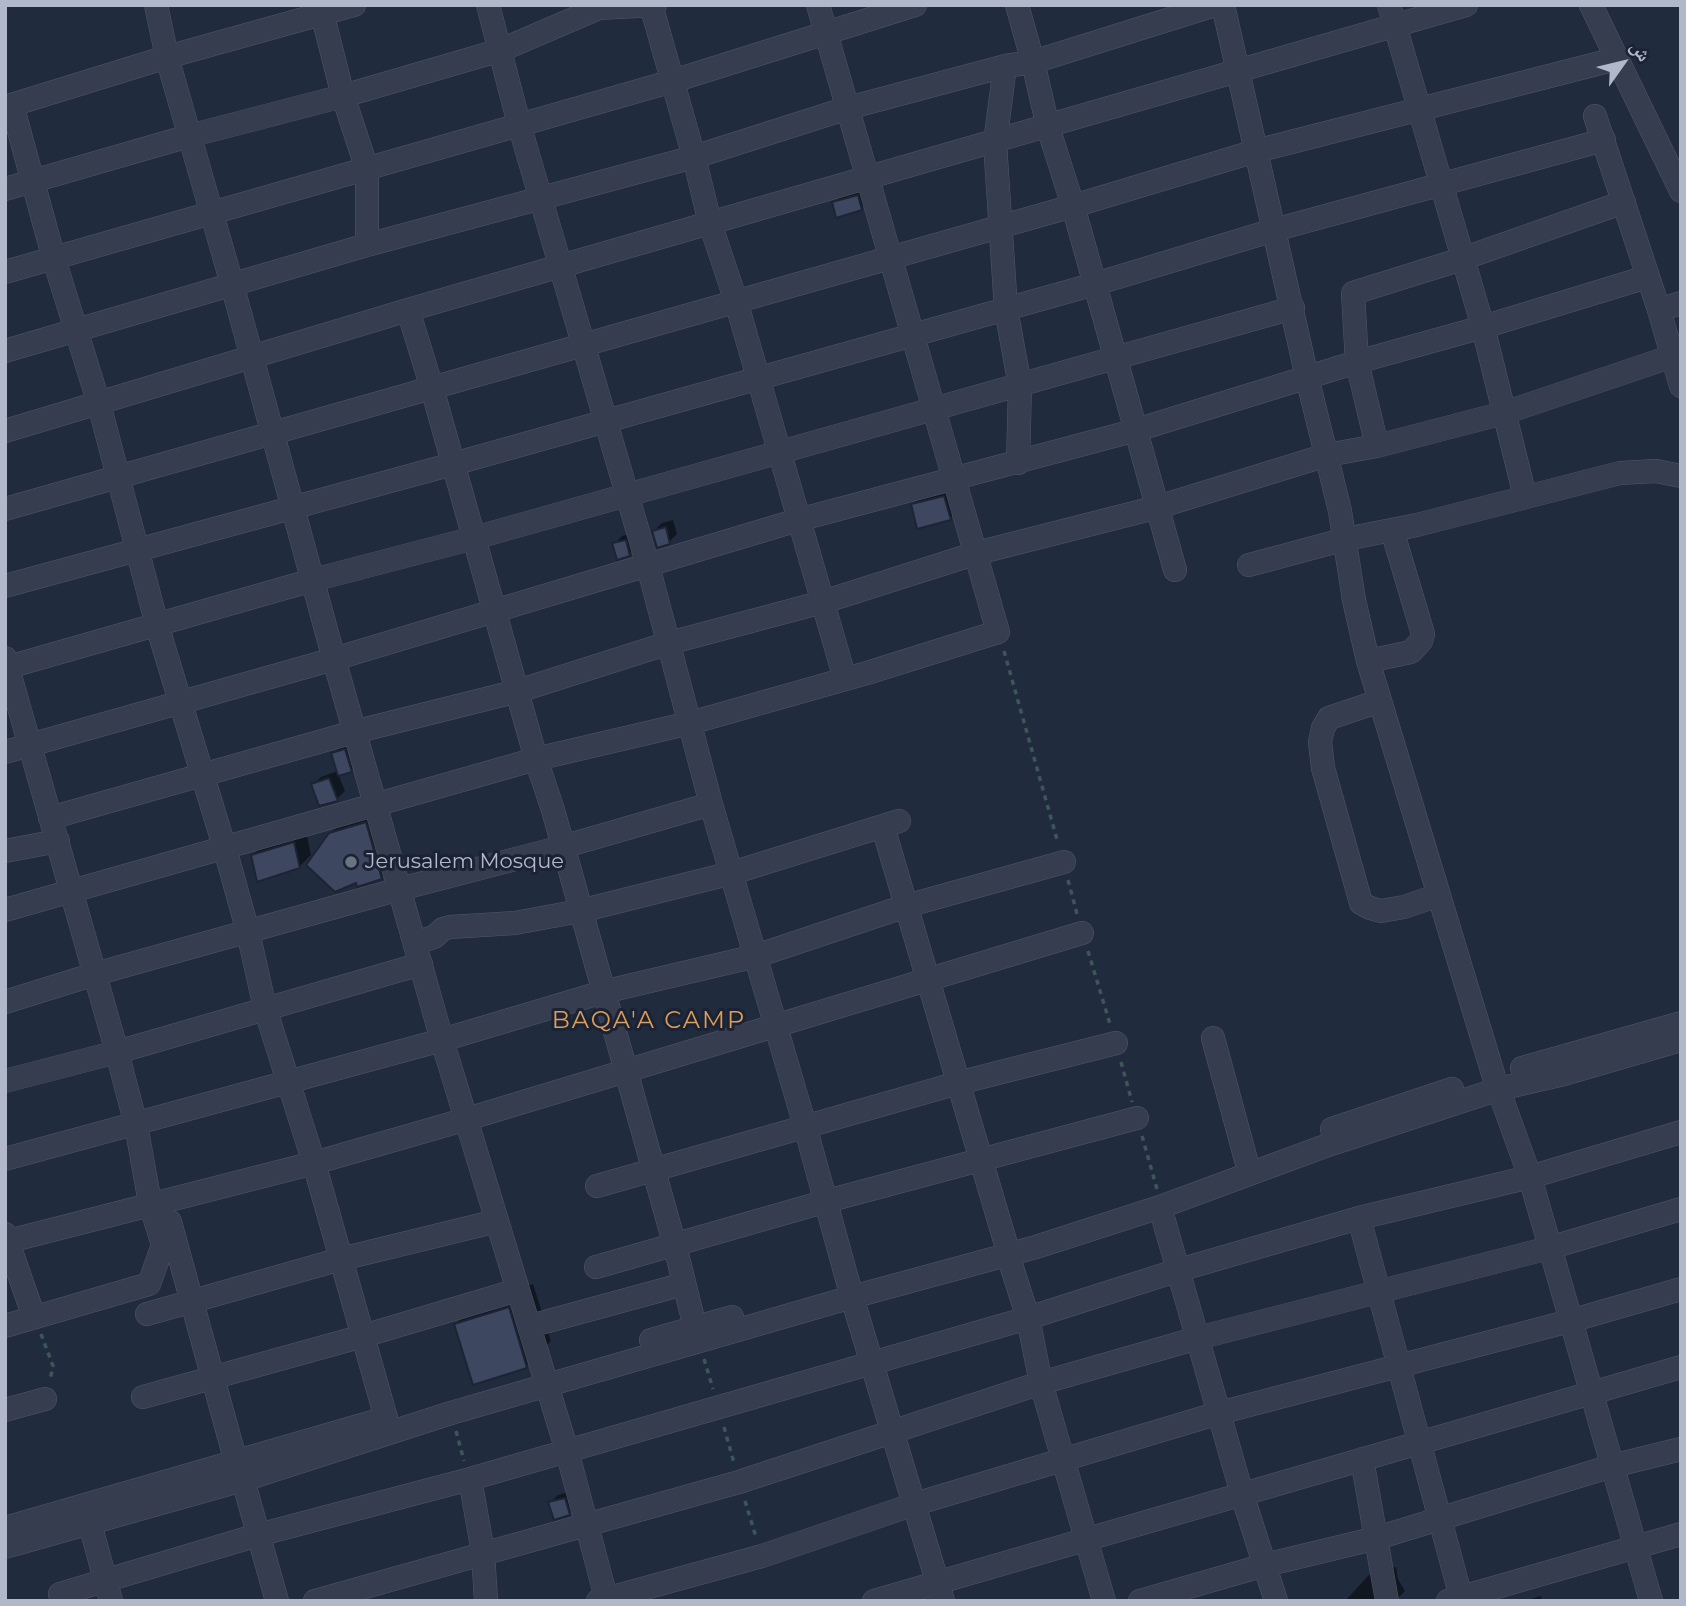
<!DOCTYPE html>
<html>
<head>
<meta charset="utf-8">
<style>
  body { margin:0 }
  #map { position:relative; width:1686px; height:1606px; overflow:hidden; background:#212b3e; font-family:Montserrat,"Noto Naskh Arabic",sans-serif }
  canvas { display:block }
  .frame { position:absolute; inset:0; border:7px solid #b1b8ca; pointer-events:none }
  .north { position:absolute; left:1588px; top:28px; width:70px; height:70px; -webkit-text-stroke:5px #1a2233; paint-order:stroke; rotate:56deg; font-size:19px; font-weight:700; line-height:28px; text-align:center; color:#b1b8ca }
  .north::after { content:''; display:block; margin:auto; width:24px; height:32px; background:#b1b8ca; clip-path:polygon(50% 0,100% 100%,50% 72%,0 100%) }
</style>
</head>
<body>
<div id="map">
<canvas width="1686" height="1606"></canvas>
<div class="frame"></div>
<div class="north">ش</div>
</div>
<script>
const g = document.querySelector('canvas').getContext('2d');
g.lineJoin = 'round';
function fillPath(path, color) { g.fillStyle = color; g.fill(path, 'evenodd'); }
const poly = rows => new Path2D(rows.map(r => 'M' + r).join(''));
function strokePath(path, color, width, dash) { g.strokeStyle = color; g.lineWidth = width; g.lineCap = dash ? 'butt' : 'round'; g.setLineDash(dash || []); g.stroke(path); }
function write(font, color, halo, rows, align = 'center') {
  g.font = font + ' Montserrat,sans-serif'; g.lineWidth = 6; g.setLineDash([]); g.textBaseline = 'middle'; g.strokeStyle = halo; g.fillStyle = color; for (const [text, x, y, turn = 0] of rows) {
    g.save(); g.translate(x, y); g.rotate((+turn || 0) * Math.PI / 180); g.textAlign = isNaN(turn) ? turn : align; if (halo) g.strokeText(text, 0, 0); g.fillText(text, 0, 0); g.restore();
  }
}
fillPath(poly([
  [866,188,869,201,861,208,834,203,842,195],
  [952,489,958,510,950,518,913,505,921,497],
  [673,520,677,534,669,542,654,531,662,523],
  [633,533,637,546,629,554,614,544,622,536],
  [353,742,358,763,351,771,338,774,345,791,337,799,313,785,321,777,338,771,333,754,341,746],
  [382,807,398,861,381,878,330,834,347,816],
  [306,831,311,855,299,867,253,855,265,843],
  [533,1284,551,1341,526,1366,456,1324,481,1299],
  [573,1491,577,1506,569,1513,550,1503,558,1495],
  [1396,1567,1398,1579,1405,1591,1395,1601,1345,1601,1369,1575],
  [1541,1596,1542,1601,1525,1601]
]), '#0007');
const building = poly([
  [858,195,862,210,836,218,832,202,858,195],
  [944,496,951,520,917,529,911,504,944,496],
  [666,527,670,544,657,548,652,531,666,527],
  [626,540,630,556,617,560,612,543,626,540],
  [345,749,352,772,338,776,331,753,345,749],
  [329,778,338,801,319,806,311,784,329,778],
  [366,822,382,879,357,887,356,883,335,892,306,865,329,833,366,822],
  [294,842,300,868,257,882,251,855,294,842],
  [509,1307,527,1368,473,1385,454,1324,509,1307],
  [565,1498,570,1515,554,1520,548,1502,565,1498]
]);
fillPath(building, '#3d475f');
strokePath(building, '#1c2435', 2);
const minor = poly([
  [156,5,167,57,232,284,334,659,442,1040,567,1451,607,1601],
  [320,5,343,96,367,169,367,245],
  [488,5,519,124,648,566,711,804,805,1126,852,1297,943,1601],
  [651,5,694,157,710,223,736,301,845,679],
  [1017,5,1033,62,1048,127,1073,206,1175,570],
  [1223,5,1307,377,1340,511,1354,600,1368,661,1494,1077,1530,1177,1651,1601],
  [1389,5,1483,327,1522,484],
  [1591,5,1681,191],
  [1005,66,995,143,1006,309,1020,386,1018,463],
  [12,105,54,259,99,404,157,625,225,849,248,932,265,1008,314,1163,386,1418],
  [5,107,167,57,354,5],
  [1595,116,1659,310,1681,386],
  [5,189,189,136,343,96,501,50,599,8,655,5],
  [5,272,673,81,915,5],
  [408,310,432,388,536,759,553,810,675,1246,695,1327],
  [1659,310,1681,303],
  [5,351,367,245,694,157,848,108,1005,66,1033,62,1215,5],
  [5,431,408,310,1466,5],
  [1377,446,1357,362,1353,293,1462,259,1624,202],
  [5,509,1073,206,1256,151,1616,59],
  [1249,565,1346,539,1417,525,1620,473,1656,471,1681,476],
  [5,586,453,464,1095,284,1274,230,1604,140],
  [5,658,117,1052,136,1125,150,1203,163,1245,149,1284,5,1326],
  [1368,661,1411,652,1421,641,1423,634,1392,530],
  [5,668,313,580,474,538,1293,308],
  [1380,701,1329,718,1323,728,1320,742,1323,768,1361,903,1370,908,1381,911,1404,907,1439,895],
  [5,752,334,659,798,520,1133,431,1357,362,1483,327,1647,277],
  [50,818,354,732,518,691,669,643,823,602,977,553,1158,507,1327,455,1377,446,1504,413,1673,356],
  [883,827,1005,1241],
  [5,851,58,841],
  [5,910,536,759,690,723,867,673,998,632,818,5],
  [415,943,434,937,443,929,450,927,515,923,580,911,732,873,899,821],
  [5,1002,95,974,400,889,562,847,711,804],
  [1213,1038,1246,1160],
  [1522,1068,1681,1023],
  [5,1081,117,1052,421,964],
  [1332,1129,1452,1089],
  [5,1159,442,1040,603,992,756,956,906,906,1064,862],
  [597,1186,958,1083,1116,1043],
  [1160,1207,1242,1494,1276,1601],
  [1359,1218,1462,1601],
  [170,1222,236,1462],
  [5,1234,34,1317],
  [5,1242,314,1163,467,1119,1082,933],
  [1008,1255,1028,1318,1041,1383,1104,1601],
  [596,1267,827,1201,1137,1118],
  [147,1314,341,1259,497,1221],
  [530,1326,684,1284],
  [651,1340,732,1317],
  [143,1397,363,1336,518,1290],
  [5,1410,45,1399],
  [1362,1459,1387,1601],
  [470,1479,483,1552,486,1601],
  [243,1480,277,1601],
  [90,1524,111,1601],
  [5,1528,386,1418],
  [5,1547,243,1480,451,1413,852,1297,1036,1247,1160,1207,1328,1145,1499,1089,1564,1074,1681,1040],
  [60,1594,258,1535,470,1479,1028,1318,1179,1270,1359,1218,1530,1177,1681,1132],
  [315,1601,739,1482,1041,1383,1198,1338,1549,1248,1681,1209],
  [598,1601,762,1556,915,1504,1219,1413,1570,1321,1681,1289],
  [874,1601,1681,1367],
  [1140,1601,1265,1565,1377,1538,1612,1466,1681,1449],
  [1448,1601,1681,1534]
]);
strokePath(minor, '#505869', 24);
strokePath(poly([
  [1004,651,1058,843],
  [1068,880,1077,914],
  [1088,951,1110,1024],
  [1121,1062,1132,1102],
  [1142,1136,1157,1189],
  [41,1334,53,1366,50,1380],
  [704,1359,713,1389],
  [724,1427,734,1463],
  [456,1431,464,1461],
  [745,1501,756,1537]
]), '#3e5559', 3.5, [5, 5]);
strokePath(minor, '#353d4e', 23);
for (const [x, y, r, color] of [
  [351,862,7,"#6b7280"]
]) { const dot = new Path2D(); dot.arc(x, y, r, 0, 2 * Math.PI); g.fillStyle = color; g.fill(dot); strokePath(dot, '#1a2233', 2.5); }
write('21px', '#b1b8ca', '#1a2233', [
  ["Jerusalem Mosque",365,862]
], 'left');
g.letterSpacing = '2px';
write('24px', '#de9e57', '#1a2233', [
  ["BAQA'A CAMP",649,1021]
]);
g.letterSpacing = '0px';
</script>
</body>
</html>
